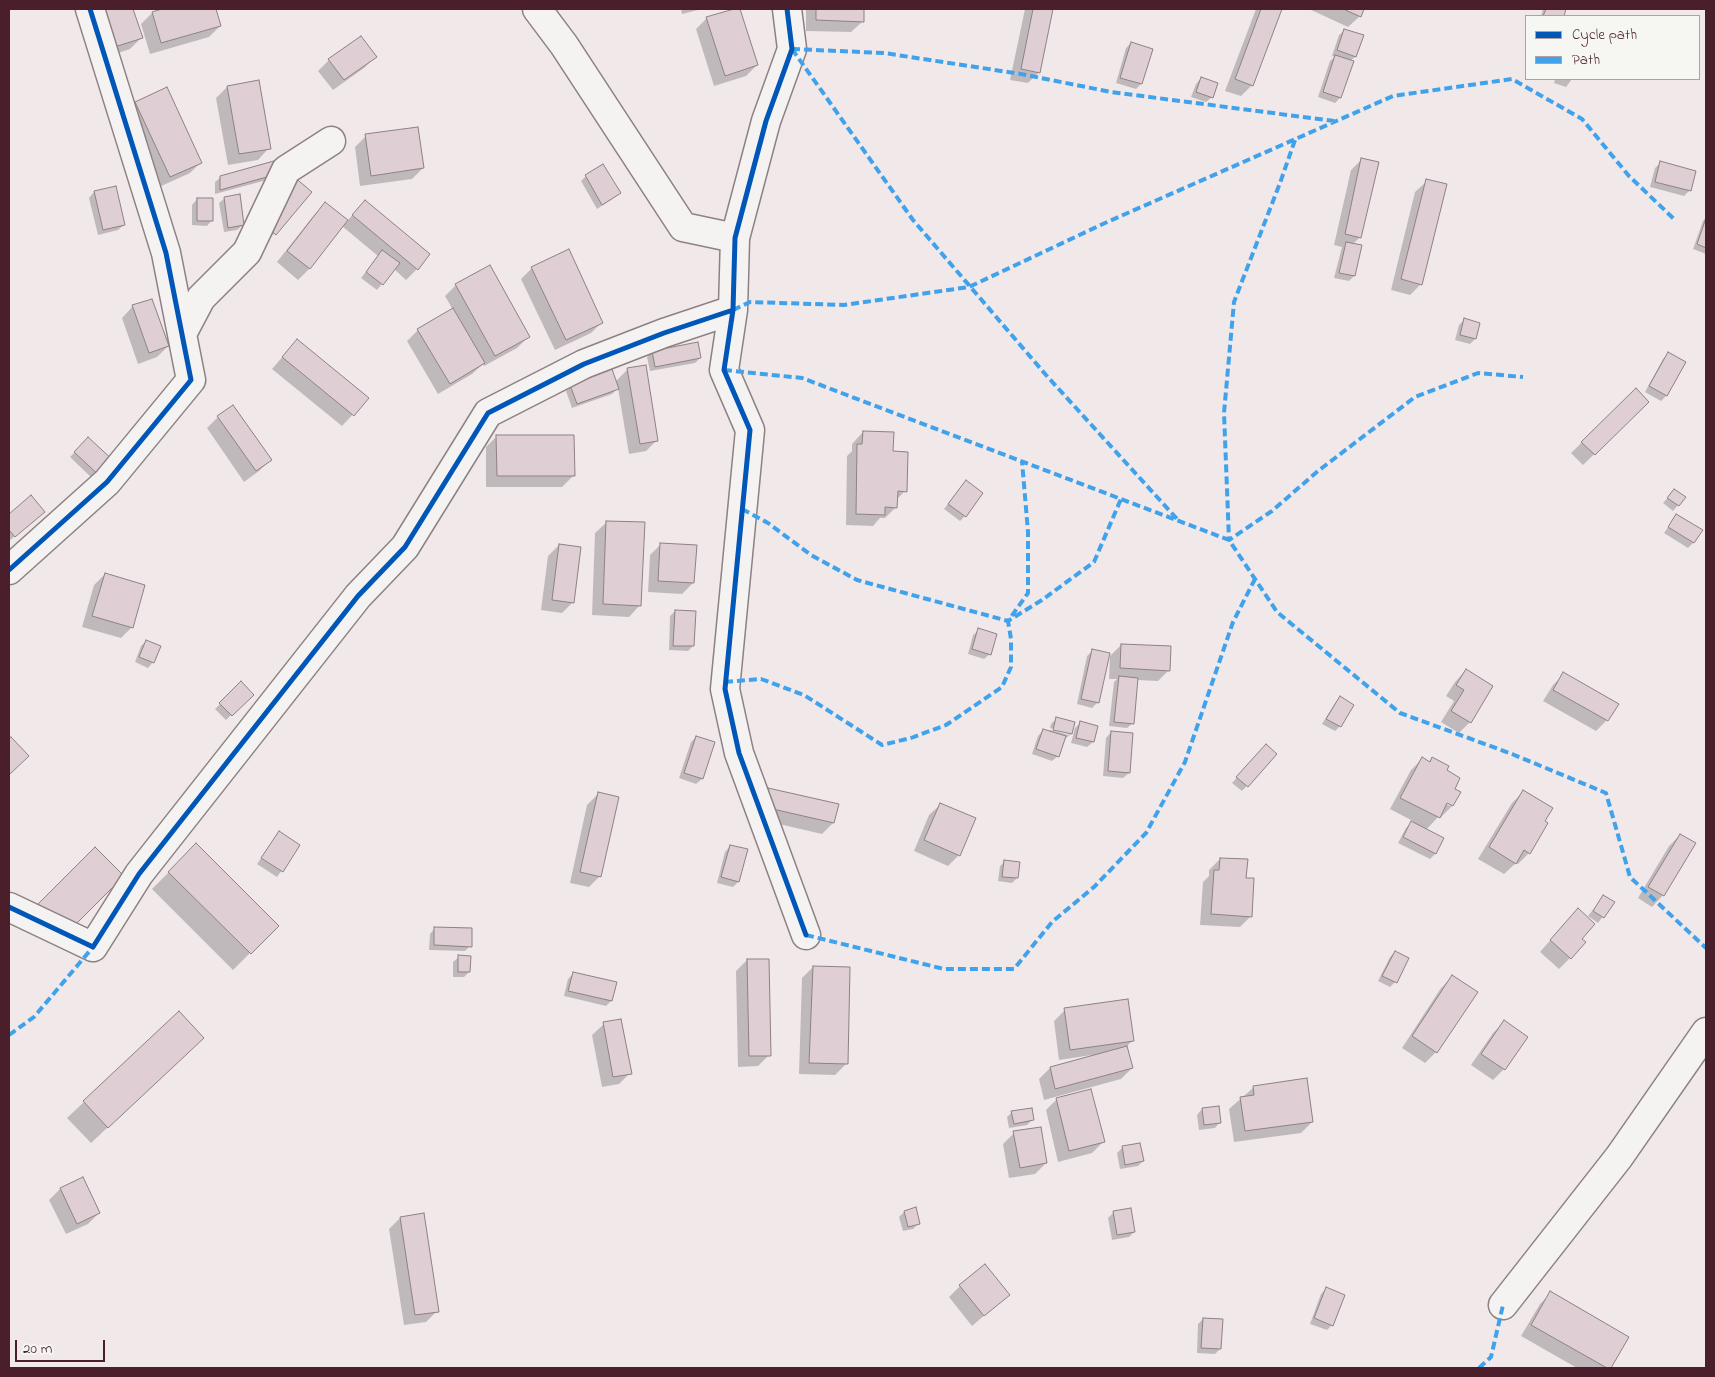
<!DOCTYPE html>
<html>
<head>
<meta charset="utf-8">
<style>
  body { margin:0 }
  #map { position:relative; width:1715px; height:1377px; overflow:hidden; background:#f1e8ea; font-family:"Indie Flower",sans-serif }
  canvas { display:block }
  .frame { position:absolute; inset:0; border:10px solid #4a1f2b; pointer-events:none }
  .legend { position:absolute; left:1525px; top:15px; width:175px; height:65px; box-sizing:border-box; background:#f6f6f2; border:1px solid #b1a0a2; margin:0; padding:6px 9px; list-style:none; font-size:15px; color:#4a1f2b }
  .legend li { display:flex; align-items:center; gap:10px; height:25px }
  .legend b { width:25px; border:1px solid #b1a0a2 }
  .scale { position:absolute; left:15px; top:1340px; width:90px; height:22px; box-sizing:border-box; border:2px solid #4a1f2b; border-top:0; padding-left:6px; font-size:15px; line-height:18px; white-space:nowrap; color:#4a1f2b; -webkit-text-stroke:4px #f6f6f2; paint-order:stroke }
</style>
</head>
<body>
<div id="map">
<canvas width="1715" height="1377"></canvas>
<div class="frame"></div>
<ul class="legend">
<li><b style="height:6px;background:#0057b8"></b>Cycle path</li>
<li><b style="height:6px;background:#40a2eb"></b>Path</li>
</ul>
<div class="scale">20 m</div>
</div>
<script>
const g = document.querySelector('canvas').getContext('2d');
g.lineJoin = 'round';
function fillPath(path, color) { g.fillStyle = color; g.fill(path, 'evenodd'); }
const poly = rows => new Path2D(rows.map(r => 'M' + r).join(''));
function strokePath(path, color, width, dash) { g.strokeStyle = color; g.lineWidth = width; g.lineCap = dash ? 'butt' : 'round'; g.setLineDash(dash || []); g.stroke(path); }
fillPath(poly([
  [91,9,132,9,141,38,130,49,97,60],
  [167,9,215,9,220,26,209,37,150,54,141,24,152,13],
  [681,9,702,9,682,14],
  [739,9,757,65,746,76,714,86,696,29,707,18],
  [806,9,863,9,863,21,851,32,806,31],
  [1025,9,1052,9,1039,72,1028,83,1010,80],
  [1256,9,1280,9,1252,85,1241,96,1225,91],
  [1309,9,1363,9,1360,16,1348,27],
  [1543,9,1565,9,1562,16,1541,16],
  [1345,30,1362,36,1355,57,1350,61,1340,98,1335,103,1318,97,1330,61,1335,57,1332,56,1339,35],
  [1131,43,1151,49,1141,84,1136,89,1116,83,1126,48],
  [375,57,364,68,333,90,318,71,329,60],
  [1201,78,1212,97,1206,102,1191,97,1196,84],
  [1555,79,1572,79,1566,87,1554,83],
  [227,87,269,148,258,160,228,165,216,98],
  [136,103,201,162,190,173,159,187,125,114],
  [366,136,423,168,412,179,360,186,355,147],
  [1362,159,1360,237,1353,244,1360,246,1354,276,1349,281,1334,278,1342,247,1334,245,1351,170],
  [1660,163,1694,172,1689,191,1684,196,1650,187,1655,168],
  [586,176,620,193,614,198,597,209,581,181],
  [221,177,278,177,215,194,215,182],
  [1427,181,1421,284,1410,295,1391,290,1415,192],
  [94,192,124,225,118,230,98,235,89,198],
  [310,192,264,245,247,231],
  [225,198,243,225,237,230,224,232,219,203],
  [197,199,212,220,207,226,192,225,192,205],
  [365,201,417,269,406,280,394,269,377,290,361,278,378,256,342,226,309,269,298,280,277,262,314,215,325,204,347,221],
  [1706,217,1706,254,1693,249,1703,221],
  [532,268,602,322,591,333,555,350,521,279],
  [456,285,528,337,517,348,484,366,483,364,472,374,438,394,407,341,418,330,453,310,445,296],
  [133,306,168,346,157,357,138,364,122,318],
  [1464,320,1475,339,1470,344,1455,340,1459,325],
  [297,340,368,398,342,426,272,369],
  [652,352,700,358,695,363,650,371,647,357],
  [1668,354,1684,363,1666,396,1661,401,1645,392,1663,359],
  [628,369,657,440,646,451,629,454,618,388,612,394,572,408,566,391,571,386,615,382],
  [1636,390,1648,402,1583,465,1571,453],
  [218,417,270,460,259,471,244,482,207,428],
  [863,432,892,452,905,491,896,500,896,507,885,518,880,518,873,526,846,525,847,456,852,451,852,444],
  [497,436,573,476,562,487,486,487,486,447],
  [88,439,114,463,96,482,70,457],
  [961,487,965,516,960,521,944,509],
  [1674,491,1684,498,1673,511,1663,503],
  [31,497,38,517,9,541,9,515],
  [1676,516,1693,543,1688,548,1664,533],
  [607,522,640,605,629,617,592,615,595,533],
  [661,544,693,583,682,594,648,592,650,555],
  [559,545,573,602,562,613,541,610,548,556],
  [105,574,132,627,121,638,82,627,94,585],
  [675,611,693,646,688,651,669,650,670,616],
  [979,630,990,654,984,659,968,654,973,635],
  [146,641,153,662,148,668,135,662,141,646],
  [1121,645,1169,670,1158,681,1137,680,1133,723,1127,728,1109,726,1114,682,1117,679,1109,679,1110,656],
  [1092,651,1108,654,1097,703,1092,708,1077,704,1087,656],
  [1466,670,1492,686,1470,722,1459,733,1441,722,1454,701,1446,696,1455,682],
  [1564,674,1607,720,1596,731,1543,701,1553,685],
  [241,683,252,695,226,720,215,709],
  [1340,698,1340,726,1335,731,1322,724,1335,703],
  [1057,718,1071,734,1065,739,1064,738,1058,756,1052,761,1032,754,1038,736,1043,730,1049,732,1050,730,1069,735,1069,732,1050,728,1051,724],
  [1080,723,1096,727,1093,742,1087,747,1071,743,1075,728],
  [1111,732,1129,773,1123,778,1103,776,1106,738],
  [696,737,702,779,696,784,679,778,691,742],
  [1260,751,1276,754,1242,791,1232,783],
  [1432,758,1445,771,1453,789,1460,792,1452,806,1441,817,1439,816,1426,830,1443,838,1435,854,1430,859,1398,843,1406,828,1413,821,1390,809,1411,770,1422,759,1429,762],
  [1441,801,1450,803,1450,806],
  [768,789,833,823,822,834,753,818,757,800],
  [1523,792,1529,853,1518,864,1516,863,1504,874,1478,859,1512,803],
  [598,794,600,876,589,887,570,883,587,805],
  [941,804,959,855,948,866,914,851,929,815],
  [279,832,299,846,277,877,257,864],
  [1680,835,1694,844,1663,895,1652,907,1638,898,1669,846],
  [196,845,277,926,233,970,152,889],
  [730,846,746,850,738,882,733,887,717,883,725,852],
  [1220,859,1245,879,1251,916,1240,927,1200,925,1203,882,1209,876,1209,870],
  [1005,861,1017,878,1012,883,998,881,1000,866],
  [1604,896,1613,903,1598,923,1588,916],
  [1567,921,1580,939,1570,958,1559,969,1540,952],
  [435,928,470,946,465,951,429,950,430,934],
  [1395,952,1395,982,1390,987,1378,981,1390,957],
  [459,957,469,972,464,977,453,977,453,962],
  [747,960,769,1055,758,1066,738,1067,736,971],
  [813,967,846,1064,835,1075,799,1074,802,978],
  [573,974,611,1001,606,1006,564,996,568,979],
  [1452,977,1436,1052,1425,1063,1402,1048,1441,988],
  [1065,1010,1133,1040,1126,1047,1132,1068,1121,1079,1044,1100,1039,1079,1050,1068,1092,1057,1092,1055,1059,1060,1054,1021],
  [1504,1022,1504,1069,1493,1080,1471,1065,1493,1033],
  [604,1024,630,1073,619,1084,602,1087,592,1035],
  [186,1054,91,1143,67,1118,84,1102],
  [1254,1087,1312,1122,1301,1133,1234,1142,1229,1109],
  [1057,1099,1103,1142,1092,1153,1058,1162,1046,1110],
  [1202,1109,1220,1122,1215,1128,1199,1130,1197,1115],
  [1012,1112,1032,1120,1027,1125,1009,1128,1007,1117],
  [1014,1133,1046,1163,1035,1174,1009,1178,1003,1144],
  [1123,1147,1143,1161,1138,1166,1120,1169,1117,1153],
  [82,1179,99,1213,88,1224,66,1234,49,1200,60,1189],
  [904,1212,919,1223,913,1229,903,1231,899,1217],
  [1114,1212,1134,1232,1129,1237,1112,1240,1108,1218],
  [400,1218,437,1311,426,1322,404,1325,389,1229],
  [960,1286,1008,1295,972,1326,949,1297],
  [1326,1289,1332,1325,1327,1330,1310,1324,1321,1294],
  [1551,1293,1627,1338,1610,1368,1577,1368,1521,1336,1540,1304],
  [1203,1319,1220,1349,1215,1354,1197,1353,1198,1324]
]), '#0003');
const building = poly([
  [95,9,133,9,143,38,108,49,95,9],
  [162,9,216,9,221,26,161,43,152,12,162,9],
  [734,9,740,9,758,65,725,76,706,17,734,9],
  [816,9,864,9,864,22,816,20,816,9],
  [1033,9,1053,9,1040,73,1021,69,1033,9],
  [1261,9,1282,9,1253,86,1235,79,1261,9],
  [1343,9,1364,9,1361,17,1343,9],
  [1546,9,1566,9,1564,16,1543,16,1546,9],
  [1344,29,1364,35,1356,57,1337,50,1344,29],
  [361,36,377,57,344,80,328,59,361,36],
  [1131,42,1153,49,1142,84,1120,78,1131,42],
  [1335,55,1354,61,1341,98,1323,92,1335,55],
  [1201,77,1218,83,1213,98,1196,92,1201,77],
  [259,80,271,149,239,154,227,86,259,80],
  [167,87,202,163,170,177,135,102,167,87],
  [418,127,424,168,371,176,365,134,418,127],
  [1361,158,1379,162,1361,238,1345,234,1361,158],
  [281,159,285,172,220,190,220,176,281,159],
  [1660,161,1696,171,1691,191,1655,182,1660,161],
  [603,164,621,193,602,205,585,175,603,164],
  [293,176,312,192,276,235,257,219,293,176],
  [1426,179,1447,184,1422,285,1401,279,1426,179],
  [116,186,125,225,103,230,94,191,116,186],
  [240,194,244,225,228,228,224,197,240,194],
  [197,198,213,198,213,221,197,221,197,198],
  [365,200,430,254,418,270,352,215,365,200],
  [325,202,348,220,310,269,287,251,325,202],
  [1706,218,1706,248,1697,244,1706,218],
  [1346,242,1362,245,1355,276,1339,273,1346,242],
  [569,249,603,323,566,340,531,267,569,249],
  [382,250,400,263,383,285,366,272,382,250],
  [490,265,530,337,495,356,455,284,490,265],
  [152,299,169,346,149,353,132,305,152,299],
  [453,308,485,363,450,384,417,329,453,308],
  [1464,318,1480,323,1476,339,1460,335,1464,318],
  [297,339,369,398,354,416,282,357,297,339],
  [698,342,701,358,655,367,652,351,698,342],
  [1668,352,1686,362,1667,396,1649,386,1668,352],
  [646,365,658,441,640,444,627,368,646,365],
  [612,369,619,389,577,404,570,385,612,369],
  [1636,388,1649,402,1595,455,1581,442,1636,388],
  [233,405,272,460,256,471,217,416,233,405],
  [863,431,894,432,893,451,908,452,907,492,898,491,897,508,885,507,885,515,856,514,857,444,862,444,863,431],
  [496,435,574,435,575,476,497,476,496,435],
  [88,437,116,463,102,478,74,452,88,437],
  [966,480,983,493,966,517,948,504,966,480],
  [1674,489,1686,497,1679,506,1667,498,1674,489],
  [31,495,45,512,15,537,9,530,9,514,31,495],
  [1676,514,1703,530,1694,543,1668,527,1676,514],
  [606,521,645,522,641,606,603,604,606,521],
  [660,543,697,545,694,583,658,581,660,543],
  [559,544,581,547,574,603,552,600,559,544],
  [105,573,145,585,133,628,92,616,105,573],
  [675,610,696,611,694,646,673,646,675,610],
  [978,628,997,634,991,655,972,649,978,628],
  [146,640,161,646,154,663,139,657,146,640],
  [1121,644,1171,646,1170,671,1120,668,1121,644],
  [1092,649,1110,653,1099,703,1081,699,1092,649],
  [1466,669,1493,686,1471,723,1451,711,1464,690,1456,685,1466,669],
  [1563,672,1619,704,1608,721,1553,690,1563,672],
  [1119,676,1138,678,1134,724,1114,722,1119,676],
  [241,681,254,695,232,716,219,703,241,681],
  [1340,696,1354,705,1341,727,1326,719,1340,696],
  [1056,717,1075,722,1072,734,1053,730,1056,717],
  [1080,721,1098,726,1094,742,1076,738,1080,721],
  [1043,729,1066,736,1059,757,1036,749,1043,729],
  [1111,731,1133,733,1130,773,1108,771,1111,731],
  [696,736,715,742,703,779,684,773,696,736],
  [11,737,29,756,9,775,9,738,11,737],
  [1266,744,1277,754,1248,787,1236,777,1266,744],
  [1422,757,1430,762,1432,757,1449,766,1447,770,1460,778,1455,789,1461,792,1453,806,1447,803,1440,818,1400,798,1422,757],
  [768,788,839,804,834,823,764,807,768,788],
  [1523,790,1553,808,1545,821,1548,823,1530,854,1524,850,1516,864,1489,847,1523,790],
  [598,792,619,797,601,877,580,872,598,792],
  [940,803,976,818,960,856,924,840,940,803],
  [1411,821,1444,838,1436,854,1403,837,1411,821],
  [279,831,300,845,283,872,261,858,279,831],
  [1680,834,1696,843,1664,896,1648,887,1680,834],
  [196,843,279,926,251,954,168,872,196,843],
  [730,845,748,849,739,882,721,877,730,845],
  [95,847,124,876,67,933,38,904,95,847],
  [1220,858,1248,859,1246,878,1254,878,1252,917,1211,914,1214,870,1219,870,1220,858],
  [1004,860,1020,862,1018,878,1002,877,1004,860],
  [1603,895,1615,902,1604,918,1593,911,1603,895],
  [1578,908,1595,924,1582,939,1586,942,1571,959,1550,940,1578,908],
  [434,927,472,928,472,947,434,945,434,927],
  [1395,951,1409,958,1397,983,1382,976,1395,951],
  [458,955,471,956,470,972,458,972,458,955],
  [747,959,769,959,771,1056,749,1056,747,959],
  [813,966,850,967,848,1064,809,1063,813,966],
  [573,972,617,982,612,1001,568,991,573,972],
  [1452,975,1478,992,1437,1053,1412,1036,1452,975],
  [1128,999,1134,1041,1070,1050,1064,1008,1128,999],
  [179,1011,204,1038,108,1128,83,1101,179,1011],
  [621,1019,632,1074,613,1077,603,1022,621,1019],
  [1504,1020,1528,1037,1505,1070,1481,1054,1504,1020],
  [1127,1046,1133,1068,1055,1089,1050,1067,1127,1046],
  [1307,1078,1313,1122,1245,1131,1240,1097,1254,1095,1253,1086,1307,1078],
  [1091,1089,1105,1142,1069,1151,1056,1098,1091,1089],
  [1219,1106,1221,1123,1204,1125,1202,1108,1219,1106],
  [1032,1108,1034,1120,1014,1124,1011,1111,1032,1108],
  [1041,1127,1047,1163,1020,1168,1013,1131,1041,1127],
  [1140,1143,1144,1161,1125,1165,1122,1146,1140,1143],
  [83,1177,100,1213,77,1224,60,1188,83,1177],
  [916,1207,920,1224,908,1227,904,1211,916,1207],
  [1131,1208,1135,1232,1117,1235,1113,1211,1131,1208],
  [424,1213,439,1312,415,1315,400,1217,424,1213],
  [985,1264,1010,1295,984,1316,959,1285,985,1264],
  [1326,1287,1345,1295,1333,1326,1314,1318,1326,1287],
  [1550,1291,1629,1337,1611,1368,1607,1368,1531,1325,1550,1291],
  [1203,1318,1223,1319,1221,1349,1201,1348,1203,1318]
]);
fillPath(building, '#dfced3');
strokePath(building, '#8d8184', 1);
const minor = poly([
  [537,9,564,45,683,227,735,238],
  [787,9,792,49,766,121,735,238,733,310,724,370,750,430,725,689,739,753,806,935],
  [182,334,201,298,247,252,286,170,331,141],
  [9,570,107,482,191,380,166,253,90,9],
  [9,907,93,947,139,874,358,596,405,547,488,413,584,364,664,333,733,310],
  [1503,1305,1619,1157,1706,1032]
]);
strokePath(minor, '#8d8184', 31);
strokePath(minor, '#f4f3f2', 28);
strokePath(poly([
  [792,49,913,220,1046,375,1178,520],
  [792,49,884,53,1021,74,1111,92,1334,121],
  [1295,140,1280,183,1234,302,1224,413,1229,540,1272,511,1318,471,1415,397,1478,373,1523,377],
  [733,310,750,302,844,305,969,287,1105,223,1393,96,1512,79,1582,119,1629,176,1674,219],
  [724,370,802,378,1229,540,1277,612,1400,713,1512,754,1606,793,1630,877,1706,948],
  [742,509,768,523,811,555,857,580,1008,621,1042,600,1094,562,1121,499],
  [725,682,761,679,804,695,882,745,911,738,946,725,1002,687,1011,667,1011,639,1008,621,1028,593,1028,532,1022,461],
  [806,935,944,969,1014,969,1052,922,1094,887,1146,833,1185,762,1233,622,1255,579],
  [9,1035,34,1017,93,947],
  [1479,1368,1491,1357,1503,1305]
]), '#40a2eb', 4, [8, 4]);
strokePath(poly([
  [787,9,792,49,766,121,735,238,733,310,724,370,750,430,725,689,739,753,806,935],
  [9,570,107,482,191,380,166,253,90,9],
  [9,907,93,947,139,874,358,596,405,547,488,413,584,364,664,333,733,310]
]), '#0057b8', 5);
</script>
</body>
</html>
